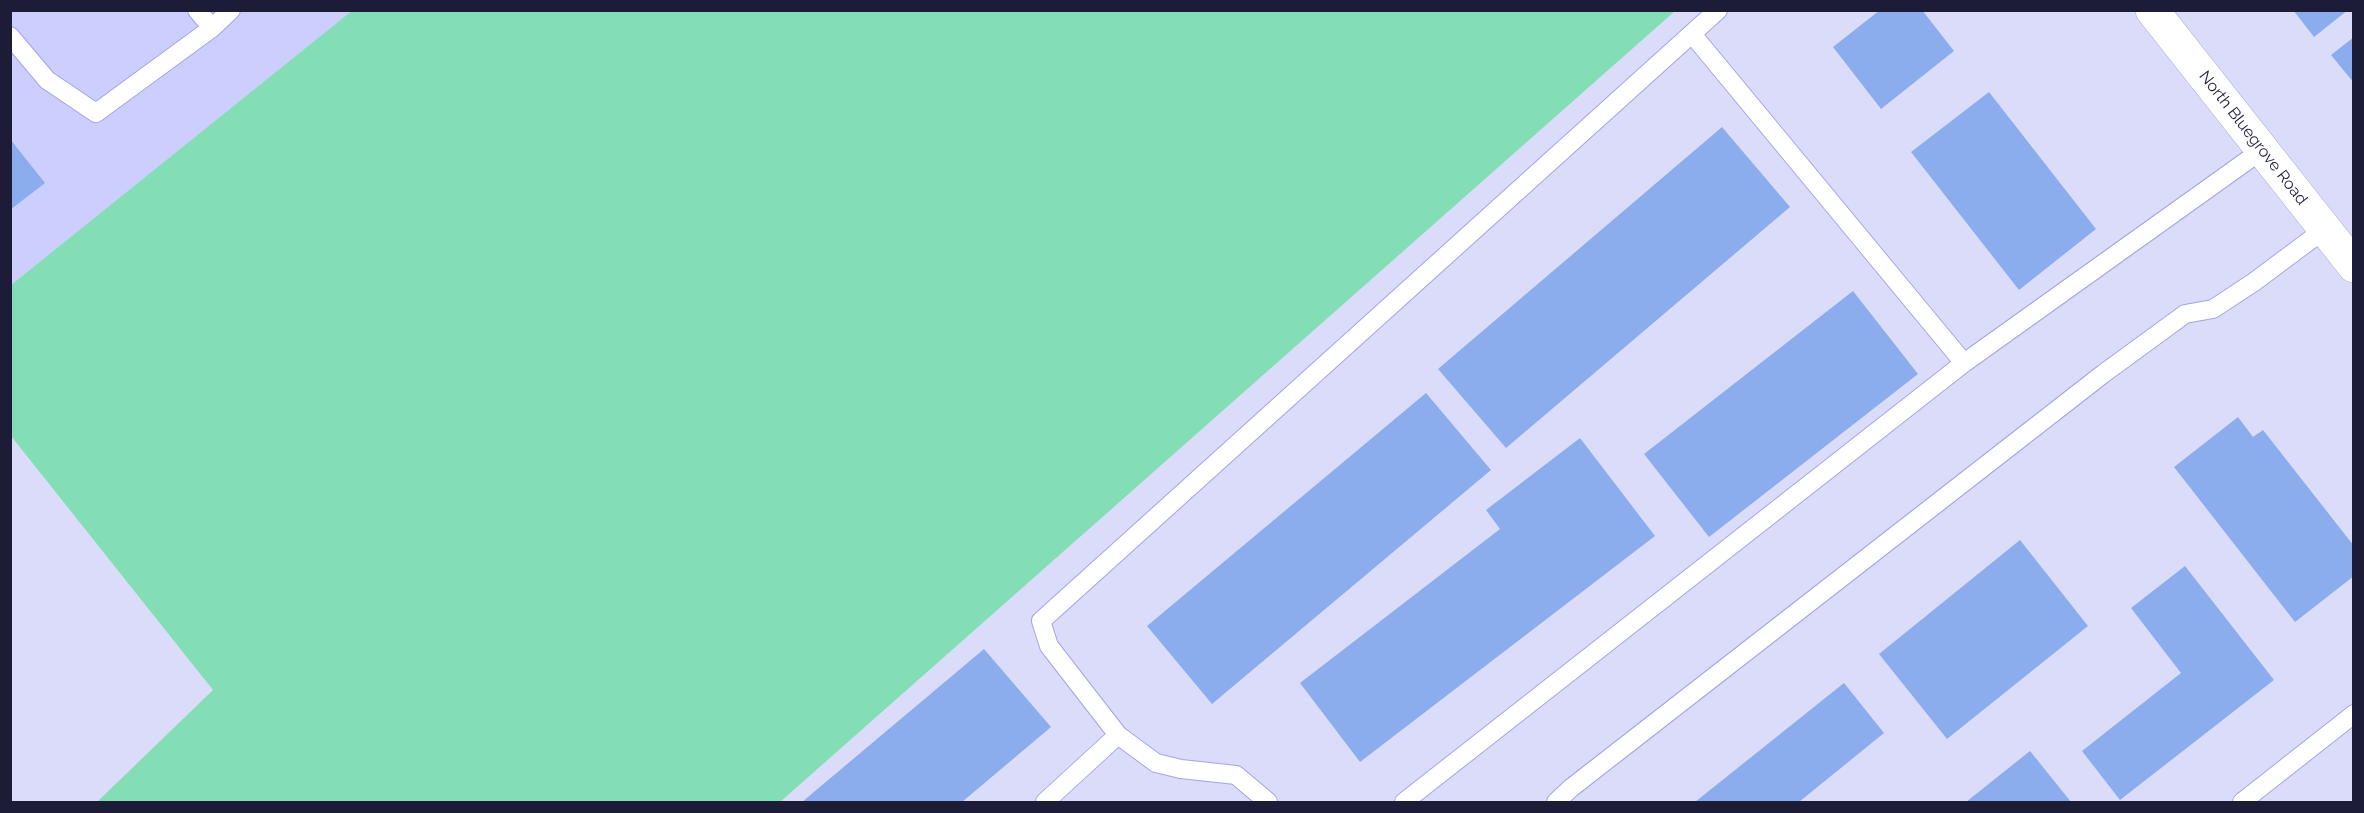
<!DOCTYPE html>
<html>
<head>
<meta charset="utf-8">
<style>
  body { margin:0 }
  #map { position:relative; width:2364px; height:813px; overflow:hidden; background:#dadcf9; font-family:Raleway,sans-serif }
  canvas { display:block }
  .frame { position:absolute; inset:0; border:12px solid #1d1c37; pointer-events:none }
</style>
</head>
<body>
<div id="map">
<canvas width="2364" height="813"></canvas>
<div class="frame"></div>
</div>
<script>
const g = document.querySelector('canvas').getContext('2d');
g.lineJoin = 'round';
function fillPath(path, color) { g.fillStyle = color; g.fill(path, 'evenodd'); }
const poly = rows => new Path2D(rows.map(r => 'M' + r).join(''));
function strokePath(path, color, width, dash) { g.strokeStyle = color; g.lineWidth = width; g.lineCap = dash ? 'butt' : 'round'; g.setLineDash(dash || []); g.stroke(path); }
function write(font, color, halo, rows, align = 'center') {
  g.font = font + ' Raleway,sans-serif'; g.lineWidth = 5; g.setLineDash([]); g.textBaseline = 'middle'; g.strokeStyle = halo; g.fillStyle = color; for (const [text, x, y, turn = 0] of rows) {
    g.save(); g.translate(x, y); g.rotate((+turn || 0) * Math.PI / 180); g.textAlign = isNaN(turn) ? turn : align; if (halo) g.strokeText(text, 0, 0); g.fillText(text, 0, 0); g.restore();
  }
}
fillPath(poly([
  [11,11,353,11,11,285]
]), '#cccefe');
fillPath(poly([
  [353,10,1675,10,1675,11,780,802,97,802,213,690,11,436,11,285]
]), '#84deb5');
fillPath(poly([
  [1880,10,1922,10,1954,51,1881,109,1833,47],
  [2293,10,2348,10,2314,37],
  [2354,37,2354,83,2331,55],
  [1989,92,2096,229,2019,290,1911,152],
  [1722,127,1790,207,1506,448,1438,369],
  [10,139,45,183,10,210],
  [1853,291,1918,374,1709,537,1644,454],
  [1426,393,1491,470,1212,704,1147,626],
  [2238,417,2253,437,2263,430,2354,546,2354,576,2295,622,2174,467],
  [1580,438,1655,536,1360,762,1300,683,1500,529,1486,510],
  [2020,540,2088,626,1947,739,1879,654],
  [2185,566,2274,680,2120,800,2082,751,2181,673,2131,608],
  [984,649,1051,727,962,802,802,802],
  [1844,683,1884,733,1799,802,1695,802],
  [2030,751,2071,802,1966,802]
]), '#8caded');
const lane = poly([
  [197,10,212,28],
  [1692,34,1964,363],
  [10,36,47,80,96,113,212,28,231,10],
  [1045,802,1118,735],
  [1268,802,1236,775,1181,769,1156,763,1118,735,1049,646,1041,621,1718,10],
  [1404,802,1964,363,2262,150],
  [1556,802,1571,788,2103,374,2185,314,2213,309,2254,282,2325,229],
  [2242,802,2354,714]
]);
const secondary = poly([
  [2152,10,2354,266]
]);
strokePath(lane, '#a3a4e9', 20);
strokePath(secondary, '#a3a4e9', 34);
strokePath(lane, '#fff', 18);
strokePath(secondary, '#fff', 33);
write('16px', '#1d1c37', '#fff', [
  ["North Bluegrove Road",2253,138,52]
]);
</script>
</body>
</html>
